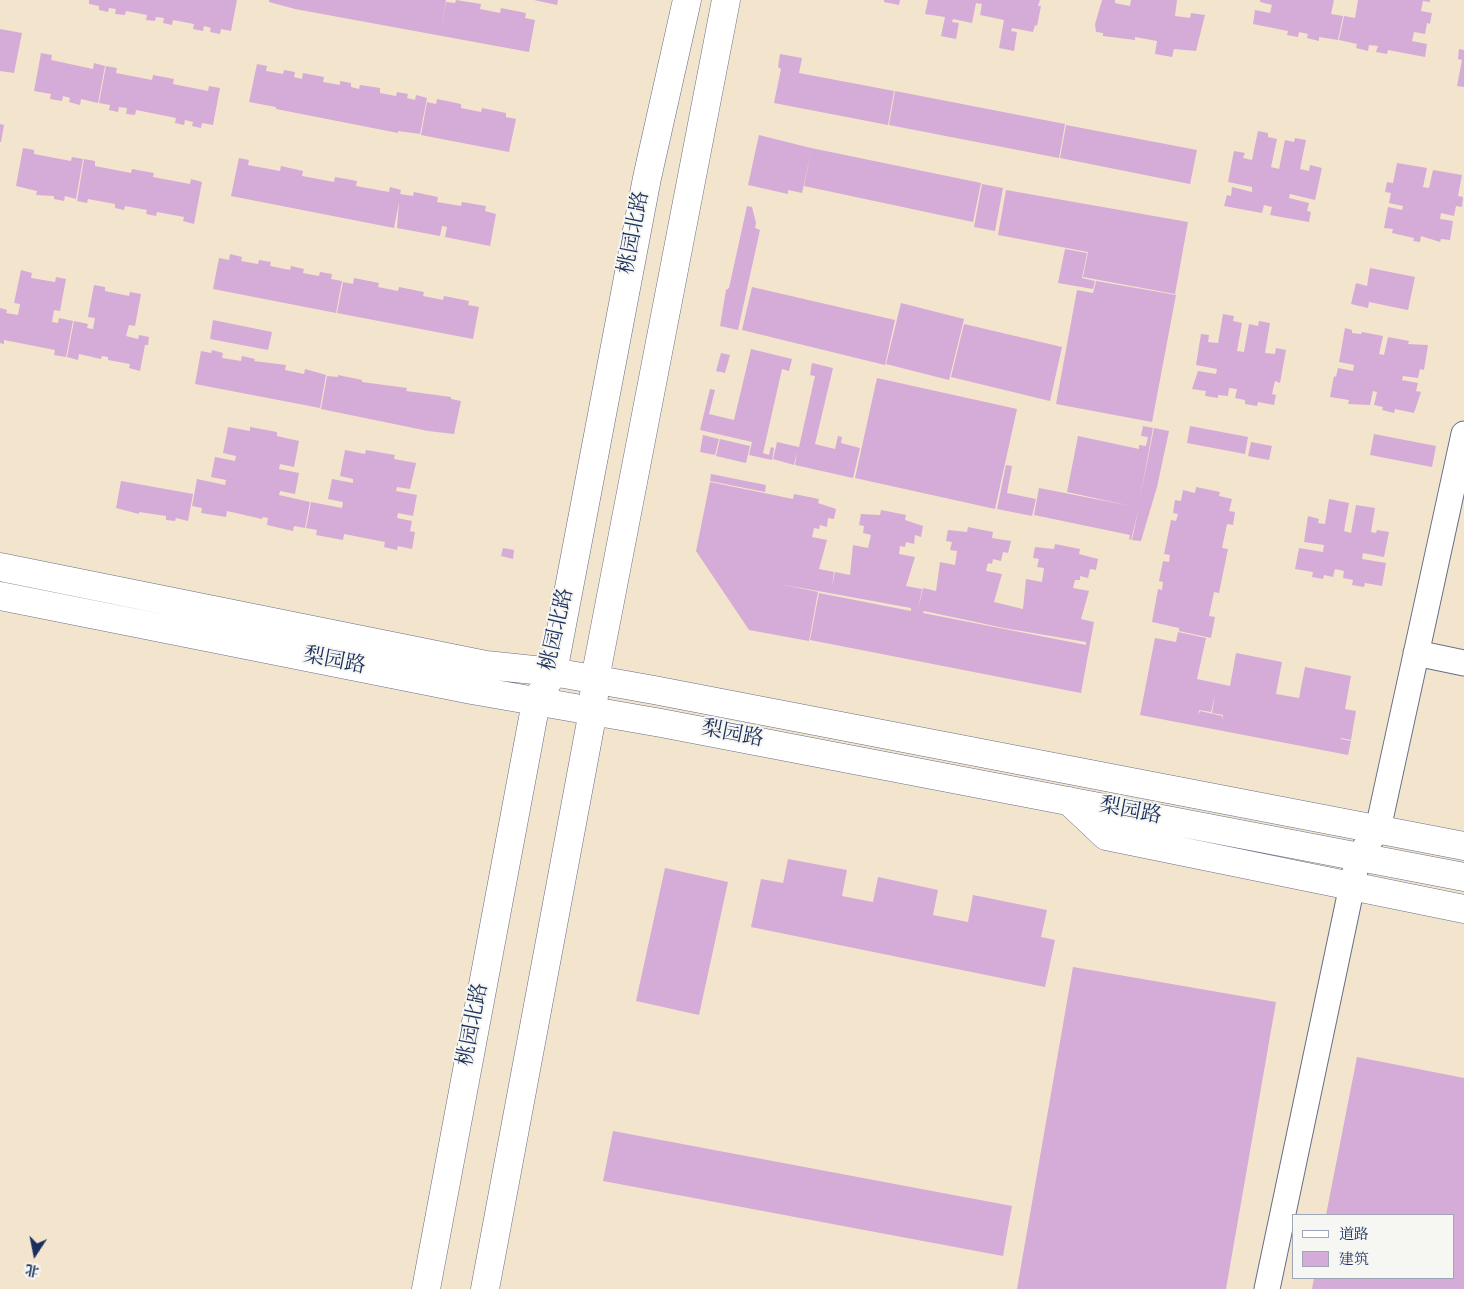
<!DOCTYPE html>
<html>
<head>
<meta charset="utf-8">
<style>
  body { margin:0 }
  #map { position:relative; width:1464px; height:1289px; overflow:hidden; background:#f3e4cd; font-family:"Sorts Mill Goudy","Noto Serif SC",serif }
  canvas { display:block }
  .legend { position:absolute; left:1292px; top:1214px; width:162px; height:65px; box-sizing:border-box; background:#f6f6f2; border:1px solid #9ea6b7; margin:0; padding:6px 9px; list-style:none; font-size:15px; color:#1b2f5e }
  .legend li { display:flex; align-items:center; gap:10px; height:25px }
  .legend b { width:25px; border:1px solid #9ea6b7 }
  .north { position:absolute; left:10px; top:1229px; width:50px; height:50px; -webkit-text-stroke:4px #f6f6f2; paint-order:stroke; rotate:191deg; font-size:14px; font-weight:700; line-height:20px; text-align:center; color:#1b2f5e }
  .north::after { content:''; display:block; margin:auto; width:18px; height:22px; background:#1b2f5e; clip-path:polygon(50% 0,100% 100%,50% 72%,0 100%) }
</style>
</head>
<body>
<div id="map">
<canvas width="1464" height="1289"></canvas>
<ul class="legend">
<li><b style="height:6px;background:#fff"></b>道路</li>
<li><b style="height:14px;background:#d5acd7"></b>建筑</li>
</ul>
<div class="north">北</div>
</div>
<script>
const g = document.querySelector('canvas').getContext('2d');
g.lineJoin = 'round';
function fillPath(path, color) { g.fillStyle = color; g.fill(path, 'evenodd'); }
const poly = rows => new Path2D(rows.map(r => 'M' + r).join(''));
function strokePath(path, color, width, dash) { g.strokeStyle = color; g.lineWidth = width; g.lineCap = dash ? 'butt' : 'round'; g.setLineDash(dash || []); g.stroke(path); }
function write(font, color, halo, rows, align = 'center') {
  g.font = font + ' "Sorts Mill Goudy","Noto Serif SC",serif'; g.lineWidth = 4; g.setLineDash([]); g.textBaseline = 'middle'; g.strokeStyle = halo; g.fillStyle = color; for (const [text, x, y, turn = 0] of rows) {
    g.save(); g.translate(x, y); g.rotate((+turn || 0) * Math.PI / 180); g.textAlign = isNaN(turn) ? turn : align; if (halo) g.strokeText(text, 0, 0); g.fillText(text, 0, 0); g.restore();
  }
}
fillPath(poly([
  [89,0,237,0,231,31,221,29,220,34,210,32,211,28,204,26,203,31,193,29,194,24,173,20,172,25,163,23,164,18,156,17,155,21,146,20,147,15,126,11,125,15,115,14,116,9,109,8,108,12,99,10,99,6,89,4],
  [269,0,446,0,441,29,446,2,455,3,456,0,481,4,480,9,500,13,501,8,526,13,525,18,535,20,529,52,295,9,269,2],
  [534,0,558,0,557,5],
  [884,0,900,0,899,5,884,2],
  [928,0,1040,0,1038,6,1041,6,1037,26,1035,25,1033,32,1012,28,1011,31,1017,32,1014,51,999,48,1004,20,980,15,982,4,976,3,972,23,953,19,952,22,959,23,956,39,941,36,945,17,925,14],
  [1102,0,1115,0,1115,3,1130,6,1131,0,1177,0,1175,16,1190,18,1191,13,1205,15,1196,51,1174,49,1172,57,1155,54,1157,41,1135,37,1135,40,1103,36,1103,33,1096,32,1095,24],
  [1260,0,1334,0,1331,14,1343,16,1338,40,1319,37,1319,41,1307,38,1308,34,1299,32,1298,37,1287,35,1288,31,1253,24,1255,10,1270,13,1272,5,1260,2],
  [1358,0,1430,0,1430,2,1423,1,1421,11,1432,13,1430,24,1427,23,1425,34,1414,32,1412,41,1427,44,1425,57,1388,50,1387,54,1376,52,1378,46,1369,45,1368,51,1356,48,1357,44,1339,40,1344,16,1355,18],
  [0,29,22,33,14,73,0,71],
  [1459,49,1464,50,1464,87,1457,86,1462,60,1458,59],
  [41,53,52,55,51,60,93,69,94,63,105,66,98,103,81,99,80,105,69,102,70,98,63,96,62,101,50,99,51,94,34,91],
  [780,54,802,58,799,73,894,91,888,125,774,103,781,69,778,67],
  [257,64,267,66,266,71,283,74,284,70,295,72,294,77,302,79,303,73,324,77,323,82,340,85,340,81,351,83,351,87,359,89,360,85,380,88,380,93,396,96,397,92,408,94,407,98,415,100,416,95,427,98,420,134,398,131,398,133,276,109,276,107,249,102],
  [106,66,117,68,116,73,152,80,153,75,174,79,173,84,208,91,209,86,220,88,213,125,202,123,201,128,192,126,193,122,185,120,184,125,175,123,176,118,136,110,135,115,126,114,127,108,119,107,118,112,109,110,110,105,99,103],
  [895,91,1065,124,1059,158,889,125],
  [437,99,461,104,461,108,481,112,482,108,506,113,506,117,516,119,509,152,421,135,427,102,436,104],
  [0,124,4,125,1,142,0,142],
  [1066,125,1197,150,1190,184,1060,158],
  [1258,131,1268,133,1268,137,1277,139,1271,167,1279,169,1285,140,1294,142,1295,138,1306,140,1300,169,1309,171,1310,165,1322,168,1315,200,1290,194,1289,198,1309,203,1307,211,1311,212,1309,222,1270,215,1272,207,1264,205,1262,213,1224,206,1227,195,1231,196,1232,187,1252,192,1252,187,1228,182,1234,151,1245,153,1243,158,1252,160],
  [759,135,811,148,981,183,973,222,804,186,811,151,802,193,788,190,788,194,748,185],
  [23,148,34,150,34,154,71,161,72,157,83,159,76,199,65,196,64,201,54,199,54,196,36,195,37,191,16,186],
  [239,158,249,160,248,165,280,171,281,166,303,171,302,176,334,182,335,177,357,181,356,186,389,192,390,187,401,190,400,194,413,196,414,192,438,197,437,202,461,206,462,202,486,206,485,211,496,214,490,246,445,237,447,227,442,226,440,236,397,228,399,202,394,228,231,196],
  [84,159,95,161,95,166,131,173,132,169,154,173,153,177,190,184,191,179,202,182,194,224,183,221,184,217,157,212,156,216,146,214,147,210,125,206,124,210,115,208,115,204,88,199,87,203,77,201],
  [1397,163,1427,168,1423,187,1429,188,1433,170,1462,175,1458,196,1463,197,1462,207,1456,206,1454,216,1441,213,1440,219,1453,221,1450,240,1441,239,1440,242,1421,236,1420,242,1413,241,1414,238,1392,233,1393,229,1384,228,1388,207,1402,210,1403,206,1389,203,1391,193,1385,192,1387,182,1393,183],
  [982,184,1003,188,995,231,974,227],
  [1006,190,1188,222,1175,294,1083,277,1088,252,998,235],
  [747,206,752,207,756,223,755,228,760,230,738,330,720,326,726,290,729,288],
  [1065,249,1087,253,1082,278,1095,281,1093,289,1058,283],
  [230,254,242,257,241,261,258,264,259,260,271,262,270,266,290,270,291,266,304,269,303,273,319,276,320,272,332,274,331,279,342,281,336,313,213,289,219,258,229,260],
  [1370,268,1415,277,1408,310,1369,302,1368,308,1351,304,1356,283,1367,286],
  [21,270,32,273,31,278,55,282,56,277,66,279,60,311,54,310,52,322,58,323,59,318,73,321,66,357,54,355,55,350,4,340,4,344,0,343,0,308,7,310,6,313,18,315,20,304,14,303],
  [354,278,379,283,378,287,398,291,399,287,424,292,423,296,443,300,444,296,469,301,468,305,479,307,473,339,337,313,343,282,353,284],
  [1096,281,1176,295,1152,422,1056,404,1077,290,1093,293],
  [94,285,105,287,105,291,129,296,130,292,141,294,135,326,129,325,126,336,138,339,139,335,149,337,148,345,145,345,140,371,129,368,130,364,108,360,108,357,102,356,101,359,79,354,78,360,67,357,74,321,88,324,87,328,93,329,95,318,88,317],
  [752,287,895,320,885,365,742,330],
  [901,303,964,319,949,380,886,364],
  [1223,314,1234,316,1233,321,1242,323,1237,351,1244,352,1249,324,1258,326,1259,321,1270,323,1265,353,1275,354,1276,348,1286,350,1280,383,1275,381,1272,394,1276,395,1274,405,1258,402,1257,406,1245,404,1245,400,1235,398,1237,389,1229,388,1228,396,1218,395,1218,398,1205,396,1206,391,1192,389,1198,371,1216,374,1217,369,1196,365,1201,334,1209,335,1208,342,1218,343],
  [213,320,272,332,268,350,210,339],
  [964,324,1062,347,1050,401,951,377],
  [1345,328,1352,330,1352,333,1361,334,1362,332,1383,336,1379,354,1384,355,1388,337,1409,341,1408,344,1428,345,1424,370,1420,369,1418,378,1403,376,1402,380,1418,383,1416,391,1421,392,1414,413,1395,409,1394,413,1382,410,1383,407,1374,405,1377,392,1373,391,1370,405,1348,404,1349,400,1330,397,1334,376,1336,377,1338,368,1353,371,1354,365,1339,362],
  [751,349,792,359,789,371,782,369,763,453,769,455,771,447,774,448,772,460,749,455,752,442,700,430,710,389,715,390,709,414,734,420],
  [212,350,223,353,222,358,241,361,242,356,255,359,254,361,286,365,285,370,304,374,305,369,326,375,320,408,195,384,201,351,211,353],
  [721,353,730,355,725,373,716,371],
  [812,363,833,368,815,444,835,449,838,436,842,437,841,443,860,448,853,478,795,465,797,452,794,465,773,459,777,442,799,447,815,376,810,375],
  [338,375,362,380,362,382,407,388,406,391,451,397,451,399,461,401,454,434,428,431,321,409,327,376,338,377],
  [877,378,1017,409,995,509,855,478],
  [1143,426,1153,428,1140,498,1154,428,1169,431,1157,487,1141,541,1132,540,1139,507,1131,540,1129,539,1130,535,1034,515,1039,488,1131,506,1067,492,1078,436,1139,449,1139,445,1146,446,1148,437,1141,436],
  [1190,426,1248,437,1245,454,1187,443],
  [228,427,250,431,250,427,277,432,277,436,299,441,294,467,280,464,279,469,299,473,295,494,280,491,279,495,310,502,305,528,294,526,293,531,267,525,268,518,263,517,262,519,227,511,226,517,201,513,202,508,192,506,197,479,225,485,226,480,211,477,215,457,235,461,236,456,223,453],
  [1374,434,1436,446,1432,467,1370,455],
  [703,435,719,439,715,455,700,452],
  [720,439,750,446,746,463,716,456],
  [1251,442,1272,446,1269,460,1248,456],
  [345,450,365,454,366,450,395,455,394,459,416,463,410,489,397,487,396,491,417,495,413,516,398,513,397,518,412,521,410,531,415,532,412,549,398,546,397,550,384,547,385,542,344,534,343,540,316,535,317,530,306,528,311,502,342,508,343,502,328,499,332,479,353,483,353,479,340,476],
  [1006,465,1012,466,1007,493,1036,499,1032,516,997,509],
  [711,474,766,485,765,492,710,481],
  [121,481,193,494,188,521,176,518,175,521,166,520,166,516,139,512,139,514,116,508],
  [710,482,793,499,794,494,819,499,818,503,836,509,834,519,828,518,827,527,820,525,819,529,814,528,812,537,827,540,819,569,834,572,832,586,835,572,850,575,853,545,868,548,871,535,863,533,864,526,859,525,861,514,880,515,881,510,906,515,905,520,923,526,921,537,915,535,914,544,906,542,905,547,900,546,899,554,915,557,906,586,922,589,918,610,923,588,936,591,940,562,955,565,957,551,950,550,952,542,946,541,948,530,967,532,968,527,993,532,992,538,1011,541,1008,553,1003,552,1001,561,993,559,992,564,988,563,986,571,1002,574,994,602,1023,609,1026,579,1042,582,1044,568,1037,567,1039,559,1033,558,1035,547,1054,549,1055,544,1080,549,1079,554,1098,559,1096,570,1090,569,1088,578,1080,576,1080,580,1075,580,1073,588,1089,591,1081,619,1094,622,1081,693,810,640,819,593,911,611,911,608,780,584,818,592,809,641,749,630,696,551],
  [924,611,1004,628,1007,613,1004,628,1086,642,1086,645,923,613],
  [1196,487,1220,492,1219,496,1232,499,1229,511,1235,512,1233,525,1227,524,1222,548,1228,549,1219,593,1214,592,1209,616,1215,617,1211,638,1179,631,1179,628,1152,622,1158,589,1162,590,1163,582,1159,581,1163,561,1169,562,1170,555,1164,554,1171,520,1176,521,1178,514,1173,513,1175,500,1181,501,1183,490,1195,493],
  [1329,499,1349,503,1344,531,1351,533,1356,505,1375,508,1371,532,1376,533,1377,530,1389,532,1384,557,1363,553,1362,559,1386,563,1382,586,1365,583,1364,587,1352,585,1353,580,1343,578,1344,571,1335,569,1333,577,1324,575,1323,579,1312,577,1313,572,1295,569,1299,548,1323,552,1324,545,1304,542,1308,516,1319,519,1318,523,1325,524],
  [503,548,514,550,513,559,501,556],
  [1178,632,1206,638,1197,679,1230,686,1236,653,1282,662,1276,694,1299,698,1305,667,1351,676,1345,709,1356,711,1351,740,1341,738,1340,743,1341,739,1351,741,1348,755,1140,715,1155,638,1176,642],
  [1215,695,1212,713,1223,715,1222,720,1222,716,1200,711,1198,715,1199,710,1211,712],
  [788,859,847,870,842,896,873,902,878,877,938,890,933,915,968,922,973,895,1047,910,1041,937,1055,940,1045,987,751,927,761,879,783,883],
  [665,868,728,882,699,1015,636,1001],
  [1073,967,1276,1002,1226,1289,1017,1289],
  [1357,1057,1464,1078,1464,1289,1312,1289,1314,1278,1453,1278,1453,1215,1326,1215],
  [613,1131,1012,1206,1003,1256,603,1181]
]), '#d5acd7');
const minor = poly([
  [1416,653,1464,663],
  [1267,1289,1358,857,1378,829,1464,434]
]);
const major = poly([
  [0,567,486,665,553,672,654,690,1464,846],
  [0,596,472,690,661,723,1464,877],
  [1069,801,1106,836,1464,909],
  [426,1289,536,702,553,672,647,178,687,0],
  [485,1289,593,711,595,679,726,0]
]);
strokePath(minor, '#676e85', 27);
strokePath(major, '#676e85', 29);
strokePath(minor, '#fff', 25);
strokePath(major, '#fff', 28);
write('21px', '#1b2f5e', '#f6f6f2', [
  ["桃园北路",636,233,-79],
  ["桃园北路",559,630,-77],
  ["梨园路",334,663,11],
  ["梨园路",732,736,11],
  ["梨园路",1130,813,11],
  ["桃园北路",475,1025,-79]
]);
</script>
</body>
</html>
